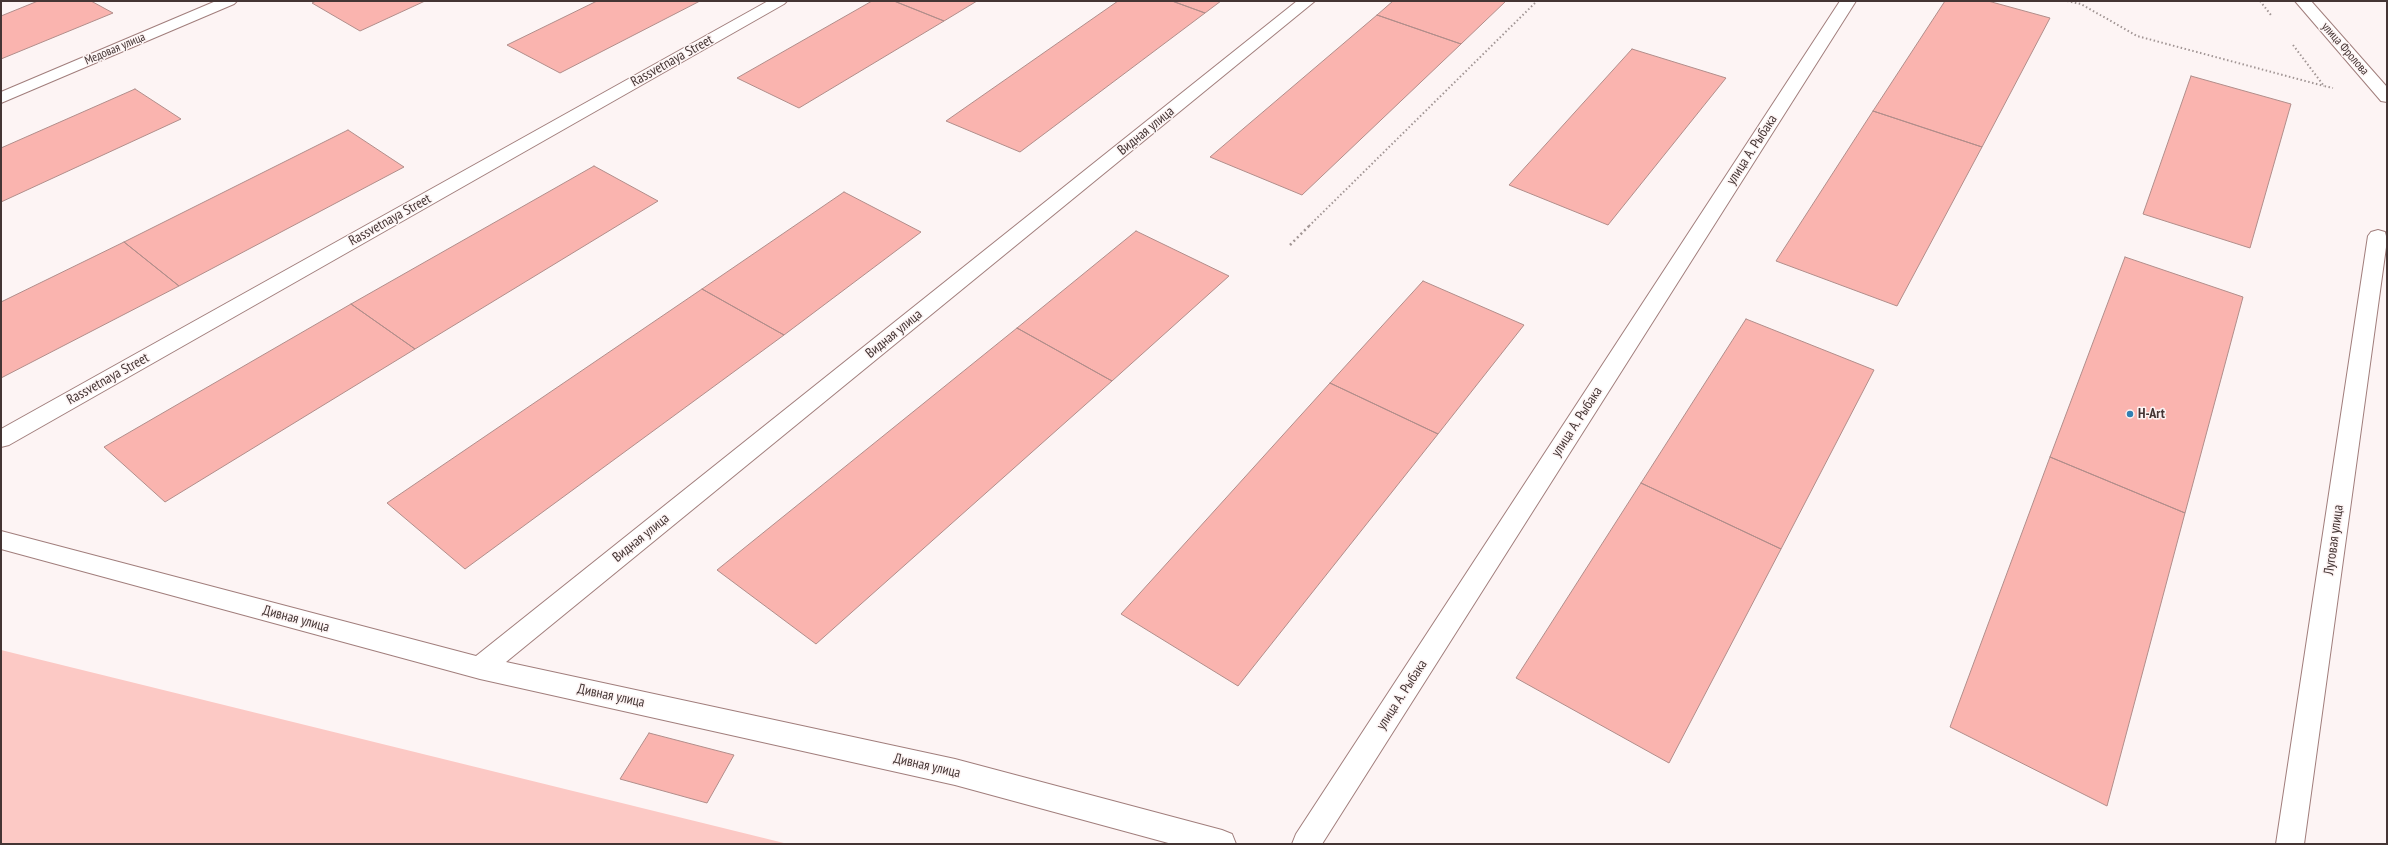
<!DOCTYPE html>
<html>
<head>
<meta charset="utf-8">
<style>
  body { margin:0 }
  #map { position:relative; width:2388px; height:845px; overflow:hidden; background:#fdf4f4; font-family:"PT Sans Narrow",sans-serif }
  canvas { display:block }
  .frame { position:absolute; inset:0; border:2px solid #443534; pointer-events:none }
</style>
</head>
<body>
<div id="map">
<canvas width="2388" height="845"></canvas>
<div class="frame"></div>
</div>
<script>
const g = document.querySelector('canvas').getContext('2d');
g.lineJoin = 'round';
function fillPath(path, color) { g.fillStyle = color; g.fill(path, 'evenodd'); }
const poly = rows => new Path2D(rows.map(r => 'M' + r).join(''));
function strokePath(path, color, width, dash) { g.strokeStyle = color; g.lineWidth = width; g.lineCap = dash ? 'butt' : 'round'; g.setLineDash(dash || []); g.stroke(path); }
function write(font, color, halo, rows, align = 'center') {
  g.font = font + ' "PT Sans Narrow",sans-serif'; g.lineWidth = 3; g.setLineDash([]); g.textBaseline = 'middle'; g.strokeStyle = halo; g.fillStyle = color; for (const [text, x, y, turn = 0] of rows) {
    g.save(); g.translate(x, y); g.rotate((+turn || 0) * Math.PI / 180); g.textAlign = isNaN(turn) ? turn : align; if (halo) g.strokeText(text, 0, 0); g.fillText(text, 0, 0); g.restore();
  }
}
fillPath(poly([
  [1,650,788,844,1,844]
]), '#fcc9c5');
const building = poly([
  [38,1,91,1,113,13,1,59,1,16,38,1],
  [316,1,425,1,360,31,312,3,316,1],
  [597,1,700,1,560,73,507,45,597,1],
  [872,1,894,1,944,21,799,108,737,78,872,1],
  [894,1,977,1,944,21,894,1],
  [1118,1,1172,1,1205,13,1020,152,946,121,1118,1],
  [1172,1,1221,1,1205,13,1172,1],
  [1393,1,1506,1,1461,44,1377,15,1393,1],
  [1945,1,1988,1,2050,18,1982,147,1873,111,1945,1],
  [1377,15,1461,44,1302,195,1210,157,1377,15],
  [1632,49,1726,78,1608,225,1509,185,1632,49],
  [2191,76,2291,104,2250,248,2143,214,2191,76],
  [135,89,181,119,1,202,1,148,135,89],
  [1873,111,1982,147,1897,306,1776,261,1873,111],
  [348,130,404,167,179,286,124,242,348,130],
  [594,166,658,201,415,349,351,304,594,166],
  [844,192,921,232,784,335,702,289,844,192],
  [1136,231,1229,276,1112,381,1017,328,1136,231],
  [124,242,179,286,1,378,1,302,124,242],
  [2125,257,2243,297,2185,513,2050,457,2125,257],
  [1423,281,1524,325,1438,434,1330,383,1423,281],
  [702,289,784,335,465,569,387,503,702,289],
  [351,304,415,349,165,502,104,447,351,304],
  [1746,319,1874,370,1781,549,1641,483,1746,319],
  [1017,328,1112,381,816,644,717,570,1017,328],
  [1330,383,1438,434,1238,686,1121,614,1330,383],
  [2050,457,2185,513,2107,806,1950,727,2050,457],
  [1641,483,1781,549,1669,763,1516,678,1641,483],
  [649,733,734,755,707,803,620,779,649,733]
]);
fillPath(building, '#fab4af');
strokePath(building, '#b18d8a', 1);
const minor = poly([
  [216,1,237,1,234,4,1,103,1,92,216,1],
  [768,1,787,1,784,4,9,445,1,447,1,429,768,1],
  [1297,1,1315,1,506,662,955,759,1222,830,1232,834,1236,844,1172,844,955,785,480,679,1,549,1,531,476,656,1297,1],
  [1840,1,1856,1,1322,844,1292,844,1296,834,1840,1],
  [2295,1,2311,1,2387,87,2387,102,2381,101,2295,1],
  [2378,230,2385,232,2387,240,2304,844,2276,844,2368,236,2371,232,2378,230]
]);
strokePath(minor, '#a17e7c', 2);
strokePath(poly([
  [2067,1,2081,4,2137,36,2324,86],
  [2260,1,2271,15],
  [2293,45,2324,86,2333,88],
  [1309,226,1537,1]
]), '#a19594', 2, [1.5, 2.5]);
strokePath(poly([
  [1290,245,1310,225]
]), '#a19594', 2.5, [2, 3]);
fillPath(minor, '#fff');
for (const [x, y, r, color] of [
  [2130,414,4,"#327fb2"]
]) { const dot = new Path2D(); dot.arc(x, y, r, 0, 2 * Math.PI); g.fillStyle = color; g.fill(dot); strokePath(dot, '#fdf4f4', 1.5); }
write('12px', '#443534', '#fdf4f4', [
  ["Медовая улица",115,49,-23],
  ["улица Фролова",2345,49,49]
]);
write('14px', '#443534', '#fdf4f4', [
  ["Rassvetnaya Street",672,61,-29],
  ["Видная улица",1146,131,-39],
  ["улица А. Рыбака",1752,150,-57],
  ["Rassvetnaya Street",390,220,-29],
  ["Видная улица",894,334,-39],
  ["Rassvetnaya Street",108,379,-29],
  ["улица А. Рыбака",1577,422,-57],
  ["Видная улица",641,538,-39],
  ["Луговая улица",2334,540,-82],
  ["Дивная улица",296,619,15],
  ["улица А. Рыбака",1402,695,-57],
  ["Дивная улица",611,696,12],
  ["Дивная улица",927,766,13]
]);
write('bold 14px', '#443534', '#fdf4f4', [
  ["H-Art",2138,414]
], 'left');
</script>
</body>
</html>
